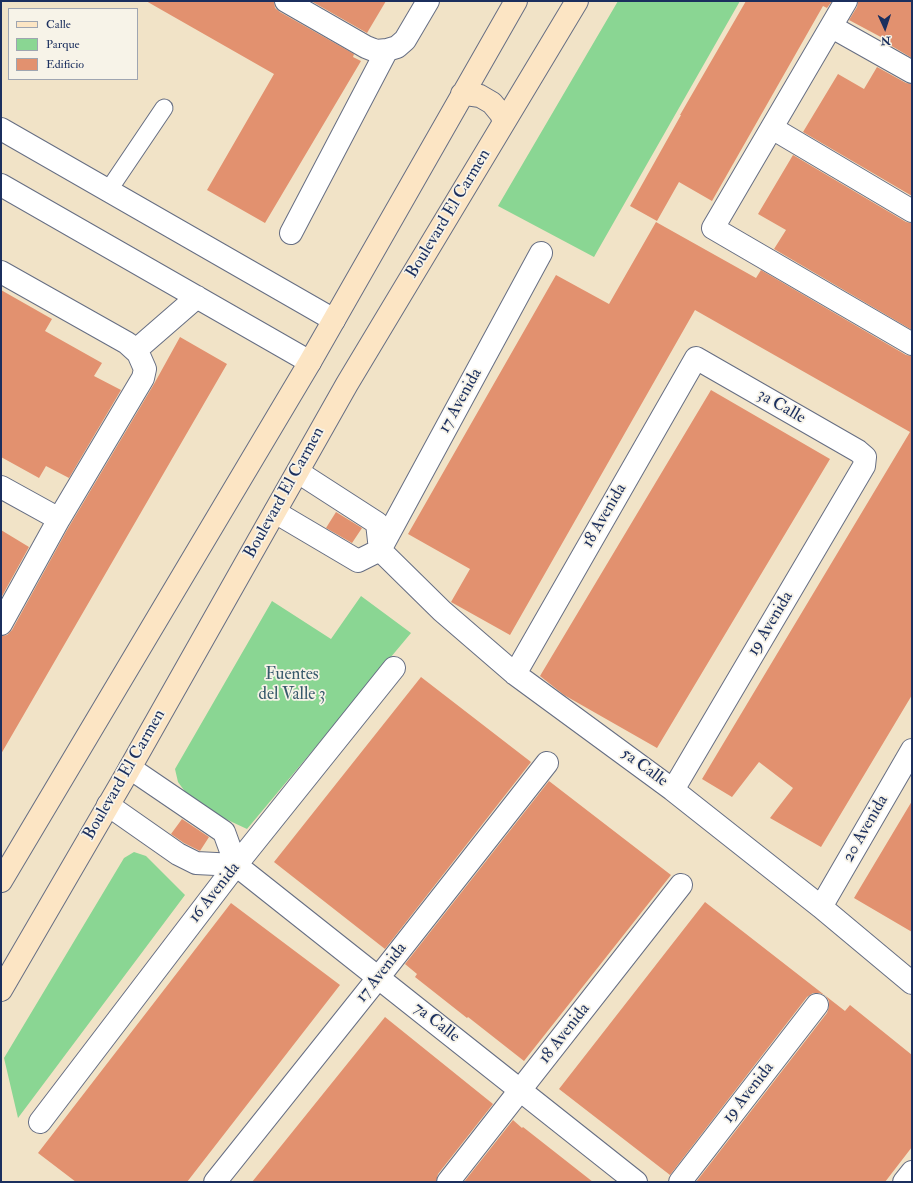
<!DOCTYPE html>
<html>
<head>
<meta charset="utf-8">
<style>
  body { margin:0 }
  #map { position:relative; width:913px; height:1183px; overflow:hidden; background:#f1e3c7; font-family:"IM FELL Double Pica",serif }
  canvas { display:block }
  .frame { position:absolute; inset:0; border:2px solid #1b2f5e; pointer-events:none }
  .legend { position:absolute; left:8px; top:8px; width:130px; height:72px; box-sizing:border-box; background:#f7f3e8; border:1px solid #9fa5b1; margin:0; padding:5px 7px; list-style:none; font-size:12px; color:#1b2f5e }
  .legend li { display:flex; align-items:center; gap:8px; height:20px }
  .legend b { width:20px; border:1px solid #9fa5b1 }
  .north { position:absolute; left:865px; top:8px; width:40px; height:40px; -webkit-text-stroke:3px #f7f3e8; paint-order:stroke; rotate:177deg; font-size:11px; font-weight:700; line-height:16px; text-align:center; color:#1b2f5e }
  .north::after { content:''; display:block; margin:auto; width:14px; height:18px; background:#1b2f5e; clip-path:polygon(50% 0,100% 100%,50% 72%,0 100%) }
</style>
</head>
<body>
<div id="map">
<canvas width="913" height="1183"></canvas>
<div class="frame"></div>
<ul class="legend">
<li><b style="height:5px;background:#fce5c4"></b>Calle</li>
<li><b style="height:11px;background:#8ad693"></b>Parque</li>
<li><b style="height:11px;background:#e2916f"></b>Edificio</li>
</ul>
<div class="north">N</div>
</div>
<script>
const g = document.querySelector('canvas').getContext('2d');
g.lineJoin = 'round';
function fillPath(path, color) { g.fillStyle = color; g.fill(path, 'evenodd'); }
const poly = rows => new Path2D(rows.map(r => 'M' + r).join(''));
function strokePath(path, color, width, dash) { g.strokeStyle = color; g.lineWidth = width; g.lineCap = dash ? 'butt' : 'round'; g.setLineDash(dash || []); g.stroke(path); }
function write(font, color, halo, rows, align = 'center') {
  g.font = font + ' "IM FELL Double Pica",serif'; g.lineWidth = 3.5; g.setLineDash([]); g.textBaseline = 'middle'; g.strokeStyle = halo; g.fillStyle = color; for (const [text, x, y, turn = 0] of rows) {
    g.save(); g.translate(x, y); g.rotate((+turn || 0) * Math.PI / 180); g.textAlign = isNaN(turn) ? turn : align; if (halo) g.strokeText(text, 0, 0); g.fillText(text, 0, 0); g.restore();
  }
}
fillPath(poly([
  [618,1,740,1,594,257,498,206],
  [361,596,411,633,247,829,217,815,186,793,178,782,175,769,272,601,331,639],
  [134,852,146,856,185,895,18,1118,4,1058,124,858]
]), '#8ad693');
fillPath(poly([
  [146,1,274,1,275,8,280,12,354,54,353,57,361,61,265,223,207,190,274,74],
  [311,1,386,1,367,33],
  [746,1,832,1,827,8,823,6,712,201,679,182,657,221,630,206,681,115,680,115],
  [858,1,912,1,912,58,890,45,892,43,849,20,857,7],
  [877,67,906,83,912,84,912,196,803,132,838,74,864,89],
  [793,155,906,222,912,223,912,330,774,249,786,230,758,214],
  [656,222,756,278,761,270,906,355,912,356,912,695,821,847,770,818,793,788,759,762,732,797,702,779,910,432,695,310,510,635,451,602,470,569,408,534,556,275,609,304],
  [1,290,52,319,45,331,102,363,94,376,121,390,69,478,46,466,39,478,1,457],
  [180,337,227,364,1,754,1,636,7,635,12,630,67,530,154,384],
  [711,390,830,459,657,748,564,695,540,676],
  [336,512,362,528,352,543,326,528],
  [1,530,29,547,1,598],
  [421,677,531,762,385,949,274,862],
  [549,781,671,875,524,1061,468,1017,467,1018,415,977,417,974,405,964],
  [912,801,912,932,854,898],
  [182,819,209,837,200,851,184,843,171,834],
  [705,902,845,1011,850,1005,912,1055,912,1147,885,1182,696,1182,827,1013,829,1007,829,1001,825,995,819,993,813,993,807,997,670,1175,559,1089],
  [231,903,340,985,187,1182,76,1182,38,1153],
  [385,1017,493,1104,438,1174,436,1182,252,1182],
  [513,1120,522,1128,523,1127,593,1182,464,1182]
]), '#e2916f');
const service = poly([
  [108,191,164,108]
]);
const minor = poly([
  [286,1,366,47,376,51,387,50,397,47,405,40,428,1],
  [846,1,713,228,912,344],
  [832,27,912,72],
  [772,128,912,211],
  [1,129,334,320],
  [1,185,310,362],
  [291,233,387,50],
  [1,272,127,343,138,353,145,369,143,378,59,519,1,624],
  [136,350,197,297],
  [298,472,377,523,380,550],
  [1,487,59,519],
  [275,512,358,561,380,550],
  [380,550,442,611,515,674,673,790,821,907,912,983],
  [380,550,541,253],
  [515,674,696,358,858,451,865,457,864,466,673,790],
  [130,768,224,832,236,865],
  [108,805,178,854,196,863,236,865],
  [236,865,636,1182],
  [821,907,912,750],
  [40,1122,236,865,394,668],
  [215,1182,378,978,547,763],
  [448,1182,681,885],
  [680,1182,817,1005],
  [904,1182,912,1172]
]);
const secondary = poly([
  [462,94,466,94,480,96,492,103,501,114,504,122],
  [1,881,310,362,516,1],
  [1,990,126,775,347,384,577,1]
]);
strokePath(service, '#666e83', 19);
strokePath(minor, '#666e83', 24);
strokePath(secondary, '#666e83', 24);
strokePath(service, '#fff', 17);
strokePath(minor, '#fff', 22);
strokePath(secondary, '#fce5c4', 22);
write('17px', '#1b2f5e', '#f7f3e8', [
  ["Boulevard El Carmen",449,214,-59],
  ["17 Avenida",461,401,-61],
  ["3a Calle",781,407,30],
  ["Boulevard El Carmen",285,493,-61],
  ["18 Avenida",605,516,-60],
  ["19 Avenida",771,624,-59],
  ["5a Calle",644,768,36],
  ["Boulevard El Carmen",125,775,-60],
  ["20 Avenida",866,829,-60],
  ["16 Avenida",215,893,-52],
  ["17 Avenida",382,973,-52],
  ["7a Calle",436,1023,38],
  ["18 Avenida",565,1034,-52],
  ["19 Avenida",749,1093,-52]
]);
write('17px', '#37596b', '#f7f3e8', [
  ["Fuentes",292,675],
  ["del Valle 3",292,695]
]);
</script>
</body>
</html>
